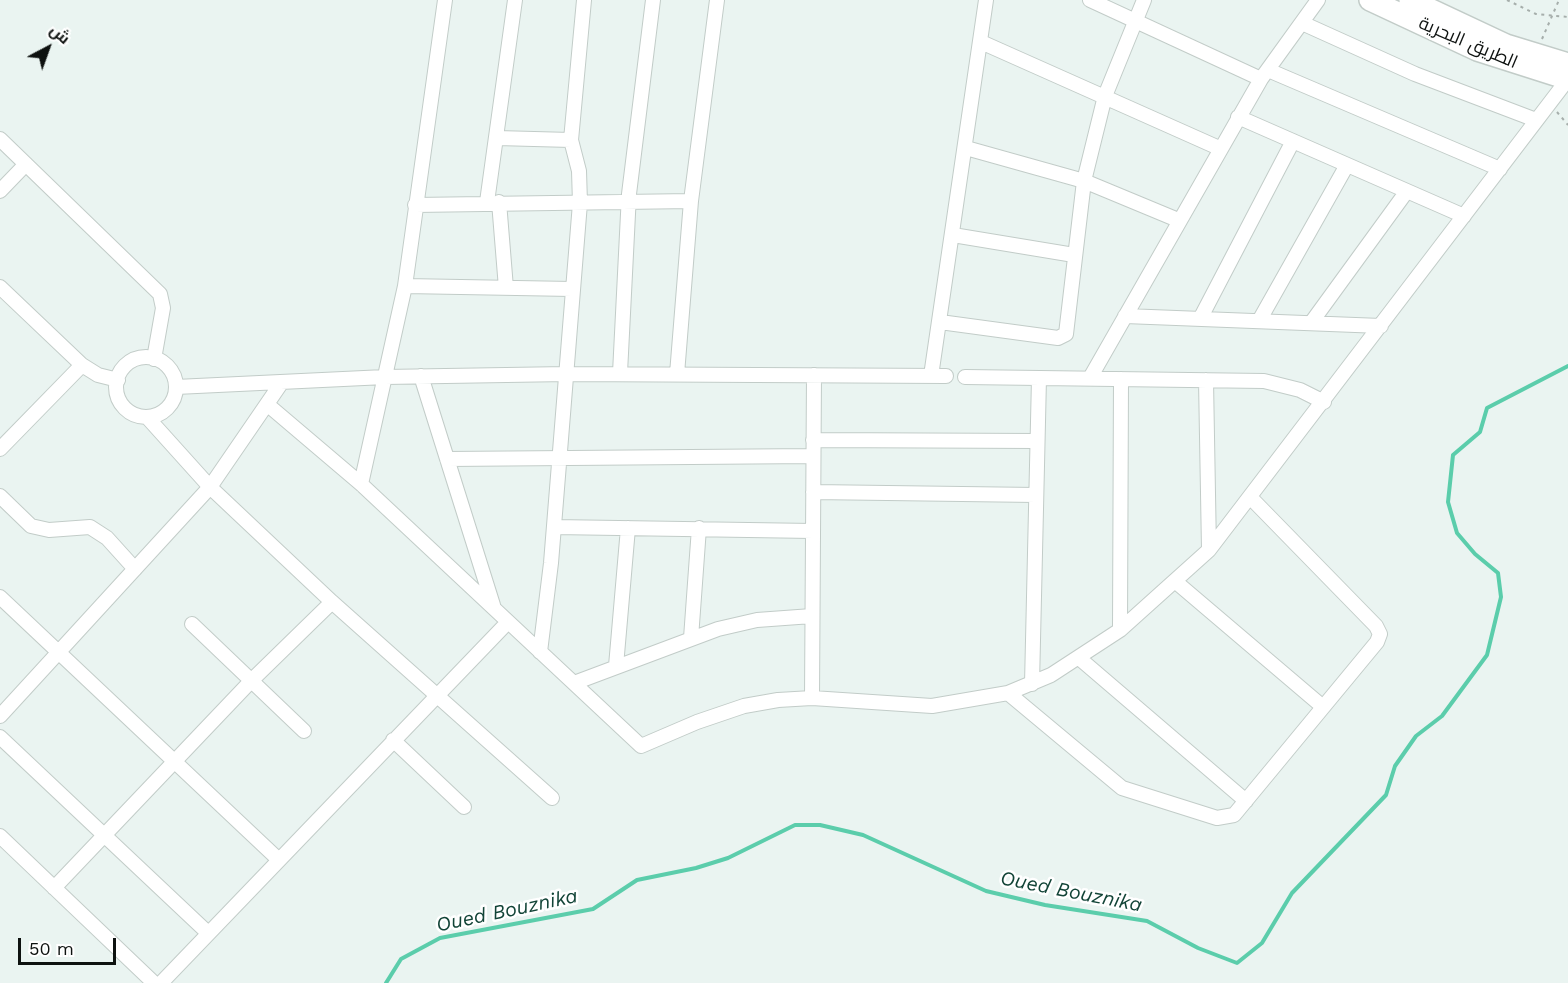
<!DOCTYPE html>
<html>
<head>
<meta charset="utf-8">
<style>
  body { margin:0 }
  #map { position:relative; width:1568px; height:983px; overflow:hidden; background:#eaf4f1; font-family:"Work Sans",Cairo,sans-serif }
  canvas { display:block }
  .north { position:absolute; left:18px; top:18px; width:60px; height:60px; -webkit-text-stroke:4px #fff; paint-order:stroke; rotate:41deg; font-size:16px; font-weight:700; line-height:24px; text-align:center; color:#0e1210 }
  .north::after { content:''; display:block; margin:auto; width:21px; height:27px; background:#0e1210; clip-path:polygon(50% 0,100% 100%,50% 72%,0 100%) }
  .scale { position:absolute; left:18px; top:938px; width:98px; height:27px; box-sizing:border-box; border:3px solid #0e1210; border-top:0; padding-left:8px; font-size:18px; line-height:21px; white-space:nowrap; color:#0e1210; -webkit-text-stroke:4px #fff; paint-order:stroke }
</style>
</head>
<body>
<div id="map">
<canvas width="1568" height="983"></canvas>
<div class="north">ش</div>
<div class="scale">50 m</div>
</div>
<script>
const g = document.querySelector('canvas').getContext('2d');
g.lineJoin = 'round';
const poly = rows => new Path2D(rows.map(r => 'M' + r).join(''));
function strokePath(path, color, width, dash) { g.strokeStyle = color; g.lineWidth = width; g.lineCap = dash ? 'butt' : 'round'; g.setLineDash(dash || []); g.stroke(path); }
function write(font, color, halo, rows, align = 'center') {
  g.font = font + ' "Work Sans",Cairo,sans-serif'; g.lineWidth = 5; g.setLineDash([]); g.textBaseline = 'middle'; g.strokeStyle = halo; g.fillStyle = color; for (const [text, x, y, turn = 0] of rows) {
    g.save(); g.translate(x, y); g.rotate((+turn || 0) * Math.PI / 180); g.textAlign = isNaN(turn) ? turn : align; if (halo) g.strokeText(text, 0, 0); g.fillText(text, 0, 0); g.restore();
  }
}
strokePath(poly([
  [386,983,401,959,440,938,593,909,637,880,696,868,728,858,795,825,820,825,863,835,986,891,1045,905,1147,921,1198,948,1237,963,1262,943,1292,893,1386,795,1395,766,1416,736,1442,716,1487,655,1501,597,1498,573,1475,554,1457,533,1448,502,1453,455,1480,432,1487,408,1568,366]
]), '#5bcdab', 4);
const minor = poly([
  [1090,0,1261,79],
  [1302,23,1415,74,1536,120],
  [981,42,1219,148],
  [1268,70,1500,169],
  [1238,117,1464,216],
  [497,138,571,140],
  [0,139,160,294,163,308,154,359],
  [966,148,1084,181,1178,220],
  [0,191,26,164],
  [487,202,515,0],
  [499,202,506,288],
  [415,205,691,201],
  [953,235,1074,255],
  [405,286,572,289],
  [0,287,82,365,0,449],
  [1125,316,1381,326],
  [1200,319,1293,141],
  [1259,321,1347,165],
  [940,322,1058,338,1066,334,1084,181,1105,96,1144,0],
  [1311,323,1407,191],
  '116 387a30 30 0 1 1 60 0a30 30 0 1 1-60 0Z',
  [82,365,98,375,118,380],
  [620,373,629,194,653,0],
  [677,374,691,201,717,0],
  [421,376,493,605],
  [931,376,986,0],
  [965,377,1264,381,1300,390,1324,402],
  [1090,378,1261,79,1318,0],
  [1206,380,1209,550],
  [176,387,385,377,567,374,946,376],
  [268,405,361,484,641,746,697,722,744,706,778,700,812,698,932,706,1008,693,1051,675,1120,630,1209,550,1568,79],
  [147,417,210,487,332,602,552,798],
  [813,440,1037,441],
  [447,459,813,456],
  [361,484,405,286,445,0],
  [813,492,1036,495],
  [0,496,31,526,49,530,90,527,107,538,135,569],
  [554,527,813,531],
  [1176,582,1323,707],
  [0,597,279,860],
  [192,624,304,731],
  [1120,630,1121,379],
  [691,638,699,528],
  [540,652,551,563,580,203,579,171,571,140,584,0],
  [1079,658,1246,801],
  [616,666,628,528],
  [574,683,718,629,757,620,812,616],
  [1032,684,1039,378],
  [1008,693,1122,788,1217,818,1234,815,1377,642,1380,634,1376,626,1251,498],
  [812,698,814,375],
  [0,716,210,487,282,382],
  [0,737,208,933],
  [393,740,464,807],
  [0,836,154,983],
  [54,888,252,680,332,602],
  [161,983,508,622]
]);
const primary = poly([
  [1370,0,1477,50,1568,79],
  [1410,0,1506,45,1568,64]
]);
strokePath(minor, '#c2ccc8', 16);
strokePath(primary, '#c2ccc8', 24);
strokePath(poly([
  [1507,0,1536,14,1568,17],
  [1542,39,1559,0],
  [1557,112,1568,125]
]), '#a6aeab', 2, [3, 4.5]);
strokePath(minor, '#fff', 14);
strokePath(primary, '#fff', 21);
write('18px', '#0e1210', '#fff', [
  ["الطريق البحرية",1468,43,23]
]);
write('italic 20px', '#124437', '#fff', [
  ["Oued Bouznika",1071,892,11],
  ["Oued Bouznika",507,911,-12]
]);
</script>
</body>
</html>
